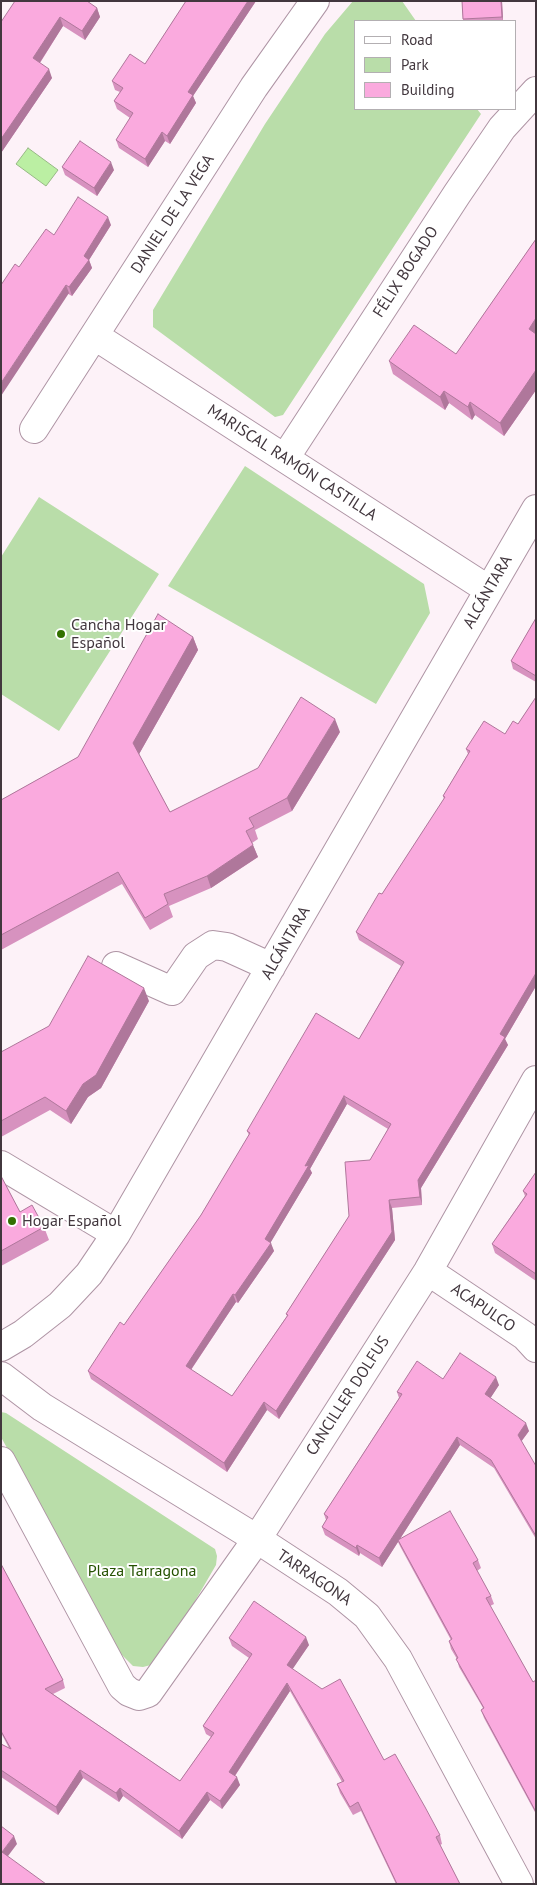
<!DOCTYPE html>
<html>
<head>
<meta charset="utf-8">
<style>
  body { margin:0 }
  #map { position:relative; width:537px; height:1885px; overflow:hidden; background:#fdf2f8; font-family:"PT Sans",sans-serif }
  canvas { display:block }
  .frame { position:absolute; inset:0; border:2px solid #42373e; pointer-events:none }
  .legend { position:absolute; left:354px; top:20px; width:162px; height:90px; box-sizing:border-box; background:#fff; border:1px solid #b3afb2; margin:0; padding:6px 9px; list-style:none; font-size:15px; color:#42373e }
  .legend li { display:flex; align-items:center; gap:10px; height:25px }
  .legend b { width:25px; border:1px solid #b3afb2 }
</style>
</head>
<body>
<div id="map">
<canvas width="537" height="1885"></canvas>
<div class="frame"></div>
<ul class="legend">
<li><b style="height:6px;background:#fff"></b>Road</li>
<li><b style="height:14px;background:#b9dda9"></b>Park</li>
<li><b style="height:14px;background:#faaade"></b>Building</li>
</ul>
</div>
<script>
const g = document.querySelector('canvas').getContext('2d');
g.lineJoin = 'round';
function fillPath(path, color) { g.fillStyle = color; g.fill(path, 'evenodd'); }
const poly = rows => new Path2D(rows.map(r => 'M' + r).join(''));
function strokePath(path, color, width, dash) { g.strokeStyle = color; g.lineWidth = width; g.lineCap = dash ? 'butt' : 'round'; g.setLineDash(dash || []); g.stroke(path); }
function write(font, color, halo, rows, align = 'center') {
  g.font = font + ' "PT Sans",sans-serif'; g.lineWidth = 4; g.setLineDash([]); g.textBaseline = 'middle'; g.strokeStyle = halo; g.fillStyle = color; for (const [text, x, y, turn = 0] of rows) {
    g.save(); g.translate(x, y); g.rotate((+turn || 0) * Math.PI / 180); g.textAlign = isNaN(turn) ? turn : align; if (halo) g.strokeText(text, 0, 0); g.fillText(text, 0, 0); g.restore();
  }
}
fillPath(poly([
  [353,1,402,1,416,21,356,21,356,109,477,109,481,114,283,415,275,417,153,327,153,310,265,124,325,34],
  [245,466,424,584,430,613,376,704,168,586],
  [39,497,159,574,59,731,1,694,1,557],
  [1,1412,6,1413,215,1549,217,1556,216,1565,163,1656,155,1664,143,1667,133,1666,118,1651,1,1437]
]), '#b9dda9');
const water = poly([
  [28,148,58,170,46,186,16,164,28,148]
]);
fillPath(water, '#bbefa3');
strokePath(water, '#97b885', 1);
const minor = poly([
  [95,336,489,590],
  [34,429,254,87,315,1],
  [285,458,457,194,502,128,536,91],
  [116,966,172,991,196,956,213,945,227,947,271,967],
  [1,1165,116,1234],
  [428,1271,525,1336,536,1348],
  [1,1347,23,1334,60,1305,89,1274,116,1234,536,509],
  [1,1376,42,1407,257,1539,338,1592,367,1616,398,1659,519,1884],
  [1,1461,122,1686,129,1692,139,1696,148,1693,257,1539,428,1271,536,1080]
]);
strokePath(minor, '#ae94a4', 30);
strokePath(minor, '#fff', 28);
fillPath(poly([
  [186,1,256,1,193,96,196,103,170,144,165,141,148,167,119,148,116,140,130,118,117,109,114,101,120,92,115,90,112,81,145,64],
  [462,1,502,1,503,21,463,21],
  [97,8,100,17,85,40,63,26,40,63,52,78,1,153,1,22],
  [62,167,114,170,97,196,65,175],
  [111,225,89,260,92,268,72,296,19,267,54,235],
  [536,239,536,390,504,436,475,415,472,420,449,403,445,410,393,374,389,361,456,354],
  [536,618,536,682,513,669,511,661],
  [193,637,198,650,139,754,170,812,340,732,292,811,255,830,258,839,252,843,258,857,211,888,169,906,173,917,150,930,122,884,1,950,1,800,78,757],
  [536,697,536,986,505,1039,508,1045,421,1188,422,1205,392,1208,395,1240,279,1419,267,1410,227,1472,91,1379,88,1371,124,1325,201,1215,249,1135,247,1131,359,1039,401,966,359,940,356,932,382,894,444,799,443,796,468,754,466,749,505,734,518,724],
  [347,1104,388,1129,370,1160,349,1216,286,1314,287,1316,232,1396,191,1370,236,1302,238,1303,274,1251,270,1243,312,1173,310,1169],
  [149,1001,101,1088,88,1097,71,1124,50,1110,1,1137,1,1052],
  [536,1172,536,1281,495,1253,492,1244,525,1196,523,1191],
  [1,1176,20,1212,44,1227,49,1240,1,1266],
  [443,1379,499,1385,490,1398,529,1431,521,1442,536,1466,536,1539,494,1468,460,1445,400,1539,478,1560,481,1568,477,1571,491,1596,494,1604,490,1606,533,1682,536,1680,536,1814,484,1718,481,1710,483,1708,459,1667,457,1659,451,1649,449,1641,451,1640,401,1548,398,1542,382,1567,360,1553,359,1556,325,1535,322,1527,326,1520,324,1514,399,1398,397,1392],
  [1,1564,63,1680,65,1688,53,1694,180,1781,211,1737,206,1734,203,1726,249,1658,232,1646,229,1638,309,1645,292,1669,384,1760,440,1835,442,1844,440,1845,460,1884,396,1884,361,1811,353,1815,340,1793,337,1784,342,1782,290,1691,235,1776,240,1785,222,1809,210,1800,182,1839,123,1796,119,1802,83,1778,58,1815,1,1777,1,1744,9,1748,1,1733]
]), '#d792bf');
fillPath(poly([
  [248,1,256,1,193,96,196,103,170,144,167,136,188,92],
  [501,1,502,1,503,21,502,17],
  [97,8,100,17,85,40,82,31],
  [60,17,63,26,37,67,33,58],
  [49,69,52,78,1,153,1,139],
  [162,132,165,141,148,167,145,159],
  [111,162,114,170,97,196,94,188],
  [108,217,111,225,89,260,92,268,72,296,69,287,84,256],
  [66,285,69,293,1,396,1,383],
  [536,318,536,338,529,329],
  [536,370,536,390,504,436,500,423],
  [444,391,449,403,445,410,440,397],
  [470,402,475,415,472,420,468,407],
  [193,637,198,650,138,756,133,743],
  [335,719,340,732,292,811,287,798],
  [253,845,258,857,211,888,207,876],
  [536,973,536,986,505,1039,508,1045,421,1188,422,1205,420,1197,418,1180,500,1034],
  [144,988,149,1001,101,1088,88,1097,71,1124,66,1111],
  [344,1096,347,1104,310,1169,312,1173,268,1247,265,1239],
  [389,1200,392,1208,395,1240,279,1419,276,1411],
  [271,1243,274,1251,238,1303,235,1295],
  [233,1294,236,1302,188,1374,186,1366],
  [496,1377,499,1385,488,1402,485,1394],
  [264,1402,267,1410,227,1472,224,1463],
  [526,1423,529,1431,520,1443,518,1435],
  [457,1437,460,1445,382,1567,379,1558],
  [357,1545,360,1553,359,1556,356,1548],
  [306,1637,309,1645,290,1673,287,1665],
  [287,1683,290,1691,232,1780,229,1772],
  [80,1770,83,1778,58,1815,56,1807],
  [237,1777,240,1785,222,1809,220,1801],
  [120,1788,123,1796,119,1802,116,1793],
  [207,1792,210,1800,182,1839,179,1831],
  [14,1836,17,1844,5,1860,2,1852]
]), '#af779b');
const building = poly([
  [15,1,87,1,97,8,82,31,60,17,33,58,49,69,1,139,1,22,15,1],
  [186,1,248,1,188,92,193,95,167,136,162,132,145,159,116,140,133,113,114,101,123,88,112,81,130,54,145,64,186,1],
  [462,1,501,1,502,17,463,19,462,1],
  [80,141,111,162,94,188,62,167,80,141],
  [78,197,108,217,84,256,89,260,69,287,66,285,1,383,1,285,15,264,19,267,46,229,54,235,78,197],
  [536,239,536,318,529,329,536,334,536,370,500,423,470,402,468,407,444,391,440,397,389,361,414,325,456,354,536,239],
  [158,614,193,637,133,743,170,812,258,768,301,697,335,719,287,798,249,818,254,827,246,831,253,845,207,876,164,894,168,904,145,918,118,872,1,935,1,800,78,757,158,614],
  [536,618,536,676,511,661,536,618],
  [536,697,536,973,500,1034,505,1037,418,1180,420,1197,389,1200,392,1232,276,1411,264,1402,224,1463,88,1371,120,1322,124,1325,201,1215,250,1133,247,1131,316,1013,359,1039,404,962,356,932,379,893,382,894,445,797,443,796,470,751,466,749,484,721,505,734,513,721,518,724,536,697],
  [344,1096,391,1124,370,1160,345,1162,349,1216,286,1314,288,1315,232,1396,186,1366,233,1294,235,1295,271,1243,265,1239,309,1165,305,1166,344,1096],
  [88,956,144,988,96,1075,83,1084,66,1111,45,1097,1,1121,1,1052,49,1026,88,956],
  [536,1172,536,1274,492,1244,527,1194,523,1191,536,1172],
  [1,1176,20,1212,32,1205,44,1227,1,1251,1,1176],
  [460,1353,496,1377,485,1394,526,1423,518,1435,536,1466,536,1536,491,1460,457,1437,379,1558,357,1545,356,1548,322,1527,328,1517,324,1514,402,1394,397,1392,417,1361,443,1379,460,1353],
  [450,1511,478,1560,473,1563,491,1596,486,1598,533,1682,536,1680,536,1812,481,1710,484,1708,456,1659,458,1658,449,1641,452,1639,398,1540,450,1511],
  [1,1564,63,1680,45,1689,180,1781,214,1733,203,1726,252,1654,229,1638,254,1601,306,1637,287,1665,322,1689,340,1679,384,1760,395,1754,425,1807,440,1835,436,1837,460,1884,397,1884,358,1802,350,1807,337,1784,344,1781,287,1683,229,1772,237,1777,220,1801,207,1792,179,1831,120,1788,116,1793,80,1770,56,1807,1,1770,1,1744,11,1749,1,1731,1,1564],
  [1,1826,14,1836,2,1852,46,1884,1,1884,1,1826]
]);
fillPath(building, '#faaade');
strokePath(building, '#af779b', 1);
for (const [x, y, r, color] of [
  [61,634,5,"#337001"],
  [12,1221,5,"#337001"]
]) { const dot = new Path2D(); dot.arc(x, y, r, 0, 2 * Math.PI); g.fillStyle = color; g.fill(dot); strokePath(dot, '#fff', 2); }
write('16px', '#42373e', '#fff', [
  ["DANIEL DE LA VEGA",173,214,-57],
  ["FÉLIX BOGADO",406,272,-57],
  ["MARISCAL RAMÓN CASTILLA",292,463,33],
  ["ALCÁNTARA",488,592,-60],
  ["ALCÁNTARA",286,943,-60],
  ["ACAPULCO",483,1308,34],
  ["CANCILLER DOLFUS",348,1396,-57],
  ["TARRAGONA",314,1578,34]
]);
write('16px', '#42373e', '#fff', [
  ["Cancha Hogar",71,625],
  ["Español",71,643],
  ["Hogar Español",22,1221]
], 'left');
write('16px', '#255202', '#fff', [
  ["Plaza Tarragona",142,1571]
]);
</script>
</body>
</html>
